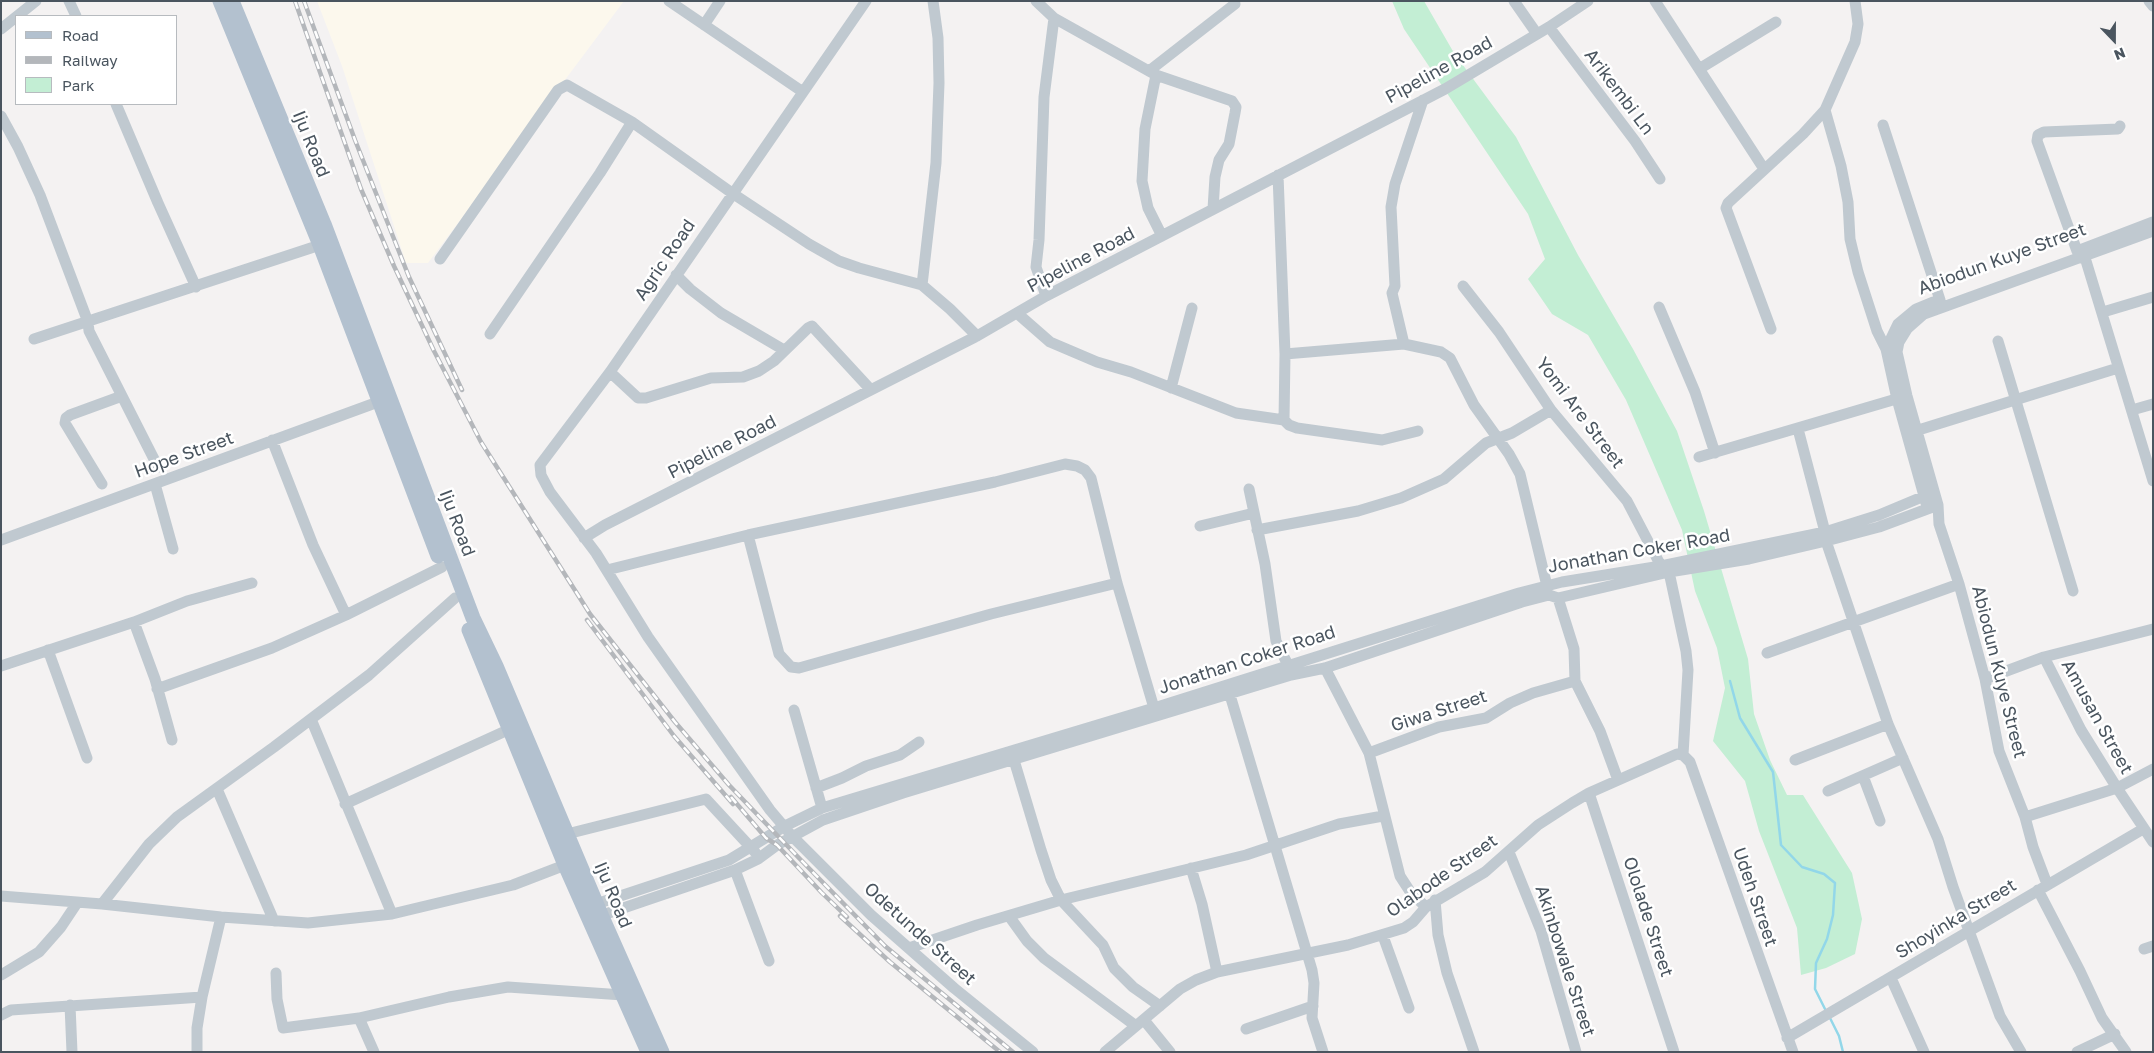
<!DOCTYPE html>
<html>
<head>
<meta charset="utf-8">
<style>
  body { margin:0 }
  #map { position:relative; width:2154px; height:1053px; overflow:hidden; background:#f4f2f2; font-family:"Golos Text",sans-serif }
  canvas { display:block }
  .frame { position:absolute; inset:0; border:2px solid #4a555f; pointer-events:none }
  .legend { position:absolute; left:15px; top:15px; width:162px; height:90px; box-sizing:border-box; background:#fff; border:1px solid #b7bbbf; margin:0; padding:6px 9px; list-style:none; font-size:15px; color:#4a555f }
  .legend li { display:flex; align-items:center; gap:10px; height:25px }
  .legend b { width:25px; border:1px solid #b7bbbf }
  .north { position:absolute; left:2089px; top:15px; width:50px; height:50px; -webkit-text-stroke:4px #fff; paint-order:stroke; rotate:158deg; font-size:14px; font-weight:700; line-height:20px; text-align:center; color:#4a555f }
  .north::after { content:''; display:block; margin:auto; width:18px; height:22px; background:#4a555f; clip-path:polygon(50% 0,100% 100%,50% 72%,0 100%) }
</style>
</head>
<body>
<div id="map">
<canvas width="2154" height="1053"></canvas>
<div class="frame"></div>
<ul class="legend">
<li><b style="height:6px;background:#b3c1cf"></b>Road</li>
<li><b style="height:6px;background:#b4b7bb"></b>Railway</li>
<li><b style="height:14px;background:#c3eed4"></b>Park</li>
</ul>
<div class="north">N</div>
</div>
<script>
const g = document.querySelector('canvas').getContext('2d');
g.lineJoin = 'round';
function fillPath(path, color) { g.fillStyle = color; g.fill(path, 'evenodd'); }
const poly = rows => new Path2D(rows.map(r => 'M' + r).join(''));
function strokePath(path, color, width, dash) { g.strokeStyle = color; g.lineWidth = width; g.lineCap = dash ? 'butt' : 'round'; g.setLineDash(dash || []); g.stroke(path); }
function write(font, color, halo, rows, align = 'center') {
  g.font = font + ' "Golos Text",sans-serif'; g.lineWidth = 5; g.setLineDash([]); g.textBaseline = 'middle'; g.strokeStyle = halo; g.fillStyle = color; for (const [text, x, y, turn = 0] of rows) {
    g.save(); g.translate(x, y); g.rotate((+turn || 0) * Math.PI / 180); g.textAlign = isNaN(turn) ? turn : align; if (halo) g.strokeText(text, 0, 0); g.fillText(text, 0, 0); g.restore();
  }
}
fillPath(poly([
  [317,1,624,1,428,263,406,263,342,66]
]), '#fcf8ed');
fillPath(poly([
  [1392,1,1424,1,1454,53,1516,137,1578,255,1633,349,1677,431,1704,511,1748,659,1754,714,1770,760,1787,795,1803,795,1852,873,1862,919,1855,954,1826,968,1801,975,1797,928,1759,831,1745,781,1713,741,1725,688,1717,648,1695,591,1682,530,1626,400,1588,335,1552,314,1528,279,1545,259,1528,214,1404,29]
]), '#c3eed4');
strokePath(poly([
  [1730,681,1740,718,1773,772,1781,845,1802,867,1824,874,1835,883,1833,915,1827,939,1816,963,1815,989,1826,1011],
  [1829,1016,1839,1036,1843,1052]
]), '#92d7e9', 2.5);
strokePath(poly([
  [69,1,76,16],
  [669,1,803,92],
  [866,1,610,372,540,465,541,475,550,492,596,553,648,637,770,810,792,836,871,915,954,988,1033,1052],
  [1036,1,1054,18,1156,75,1232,101,1236,107,1235,113,1229,144,1219,160,1215,177,1213,209],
  [1514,1,1537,34],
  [1655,1,1764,169],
  [2149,1,2153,6],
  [704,25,720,1],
  [1549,27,1635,141,1660,179],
  [1,29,36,1],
  [1699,69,1776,22],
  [1149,71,1235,4],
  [1156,75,1145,129,1142,181,1148,208,1162,236],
  [116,104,158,203,196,287],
  [1825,110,1841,166,1848,202,1850,239,1858,272,1877,331,1886,349,1888,350],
  [1,116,18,147,40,195,88,322,89,331,158,467],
  [1883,125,1940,300],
  [1278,175,1285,354,1284,420],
  [2080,250,2153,222],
  [2077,251,2037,141,2038,135,2044,132,2118,129,2120,126],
  [2083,251,2153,481],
  [440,259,558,90,567,85,632,122,732,193,809,244,839,261,859,268,922,285,950,309,977,336],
  [676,275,690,289,721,313,784,350],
  [922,285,936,163,939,83,938,38,933,1],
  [1463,286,1499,332,1551,410,1627,501,1661,566],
  [1046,296,1036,267,1039,240,1044,97,1054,18],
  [1659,307,1695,392,1715,453],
  [2103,312,2153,297],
  [1018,314,1050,342,1097,362,1131,372,1236,413,1284,420,1289,425,1297,428,1382,440,1418,431],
  [1771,329,1726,208,1728,203,1803,134,1825,110,1855,42,1858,24,1855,1],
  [490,334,600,173,632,122],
  [34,339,320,245],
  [1998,341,2073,591],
  [1404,344,1392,293,1395,286,1391,207,1395,184,1423,100],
  [1285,354,1404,344,1441,352,1450,358,1474,405,1509,454,1520,474,1547,586],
  [610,372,638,398,646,398,711,378,743,377,759,371,774,361,808,328,812,326,871,390],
  [1171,388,1192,308],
  [2132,410,2153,404],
  [1798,429,1825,532],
  [1912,432,2118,368],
  [272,440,313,545,346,615],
  [1699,457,1903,397],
  [102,484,65,423,66,418,70,415,122,396],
  [155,484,173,549],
  [1249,489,1265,564,1276,641,1288,665],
  [1926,503,1897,399,1886,349,1898,324,1916,309,1933,302],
  [1200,526,1254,513],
  [1257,530,1358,511,1401,498,1444,479,1486,443,1512,433,1551,410],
  [748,535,779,654,791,667,799,668,991,614,1117,583],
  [584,538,605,525,977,336,1046,296,1445,89,1549,27,1588,1],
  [1,540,378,402],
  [1826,541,1888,724,1938,839,1953,887,2000,1016,2021,1052],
  [607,570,748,535,995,482,1065,464,1077,466,1085,470,1091,478,1117,583,1154,708],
  [1669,572,1686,651,1688,670,1683,755],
  [1558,598,1574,649,1575,681,1600,731,1618,780],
  [134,622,155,679,172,740],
  [48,650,87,758],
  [1767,653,1959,584],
  [2044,657,2081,730,2117,788,2153,842],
  [1,666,134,622,187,601,252,583],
  [1325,668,1369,753,1400,876,1411,893,1426,907],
  [1985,679,2044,657,2153,629],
  [157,689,272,648,346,615,442,567],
  [1230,695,1312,970,1314,983,1312,1018,1323,1052],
  [794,710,822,808],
  [311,719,392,914],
  [1369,753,1439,727,1486,718,1510,703,1533,693,1575,681],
  [1683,755,1690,762,1793,1052],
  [1014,760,1041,850,1051,880,1061,900,1103,945,1114,968,1133,987,1160,1006],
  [1795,760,1888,724],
  [1863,776,1880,821],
  [816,788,842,778,866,766,900,755,919,742],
  [217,789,274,921],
  [1828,791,1903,758],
  [1589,793,1674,1052],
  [345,804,510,729],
  [2025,817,2117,788,2153,769],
  [567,834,706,799,755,852],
  [1509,852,1541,931,1576,1052],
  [1191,868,1202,904,1217,972],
  [735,870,769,961],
  [2047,884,2033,847,2025,817,1999,751,1985,679,1959,584,1939,524,1938,505,1907,396,1897,352,1899,342,1907,329,1924,314,2153,231],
  [2038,890,2080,971,2102,1018,2126,1052],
  [1,896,102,904,221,917,308,923,392,914,513,885,565,865],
  [1435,900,1438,935,1447,973,1474,1052],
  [102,904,149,844,177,817,274,747,369,675,455,598],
  [590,906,729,860,785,826,822,808,1154,708,1519,593,1562,582,1661,566,1825,532,1879,515,1934,492],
  [1009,916,1027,941,1044,958,1136,1026],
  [594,918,735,870,758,859,777,845,823,820,903,793,1291,675,1325,668,1522,602,1549,595,1558,598,1669,572,1749,559,1826,541,1879,527,1938,505],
  [1383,936,1409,1008],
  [909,948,977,925,1061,900,1246,855,1339,824,1383,816],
  [2144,949,2153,946],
  [276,973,277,999,283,1028,359,1018,449,997,508,987,623,995],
  [1,975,39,952,61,927,77,903],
  [1891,978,1924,1052],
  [70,1005,72,1052],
  [1,1015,11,1010,202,997],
  [359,1018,374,1052],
  [1144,1020,1170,1052],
  [1246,1029,1313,1006],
  [1787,1038,2143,829],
  [197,1052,197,1028,202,997,221,917],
  [1105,1052,1180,989,1196,980,1217,972,1348,945,1404,928,1413,922,1426,907,1485,872,1538,825,1572,803,1589,793,1677,754,1683,755],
  [2077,1052,2115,1034]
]), '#c0c9d0', 11);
strokePath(poly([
  [220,1,320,245,438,556],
  [232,1,324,224,473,618,496,666,602,917,662,1052],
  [469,630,565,865,648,1052]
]), '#b3c1cf', 15);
const rail = poly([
  [295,1,361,189,394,266,434,351,481,442,590,614,675,722,729,785,798,857,885,946,1013,1052],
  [304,1,355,140,409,277,462,390],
  [587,620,674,736,733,804],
  [731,797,766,838,777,845,822,893,847,917],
  [840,916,890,962,1000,1052]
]);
strokePath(rail, '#b4b7bb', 4.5);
strokePath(rail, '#fff', 2.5, [8]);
write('18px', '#4a555f', '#fff', [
  ["Pipeline Road",1439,70,-29],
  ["Arikembi Ln",1619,92,53],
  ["Iju Road",311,144,68],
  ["Abiodun Kuye Street",2002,259,-20],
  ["Agric Road",665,260,-56],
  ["Pipeline Road",1081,260,-28],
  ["Yomi Are Street",1580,413,53],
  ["Pipeline Road",722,447,-27],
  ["Hope Street",184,455,-20],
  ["Iju Road",457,523,69],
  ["Jonathan Coker Road",1639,551,-10],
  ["Jonathan Coker Road",1247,660,-18],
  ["Abiodun Kuye Street",1999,672,76],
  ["Giwa Street",1439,711,-18],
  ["Amusan Street",2097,717,61],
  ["Olabode Street",1442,876,-35],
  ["Iju Road",613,895,67],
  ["Udeh Street",1755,897,71],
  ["Ololade Street",1648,917,72],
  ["Shoyinka Street",1956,919,-31],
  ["Odetunde Street",920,934,42],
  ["Akinbowale Street",1565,961,72]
]);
</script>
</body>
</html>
